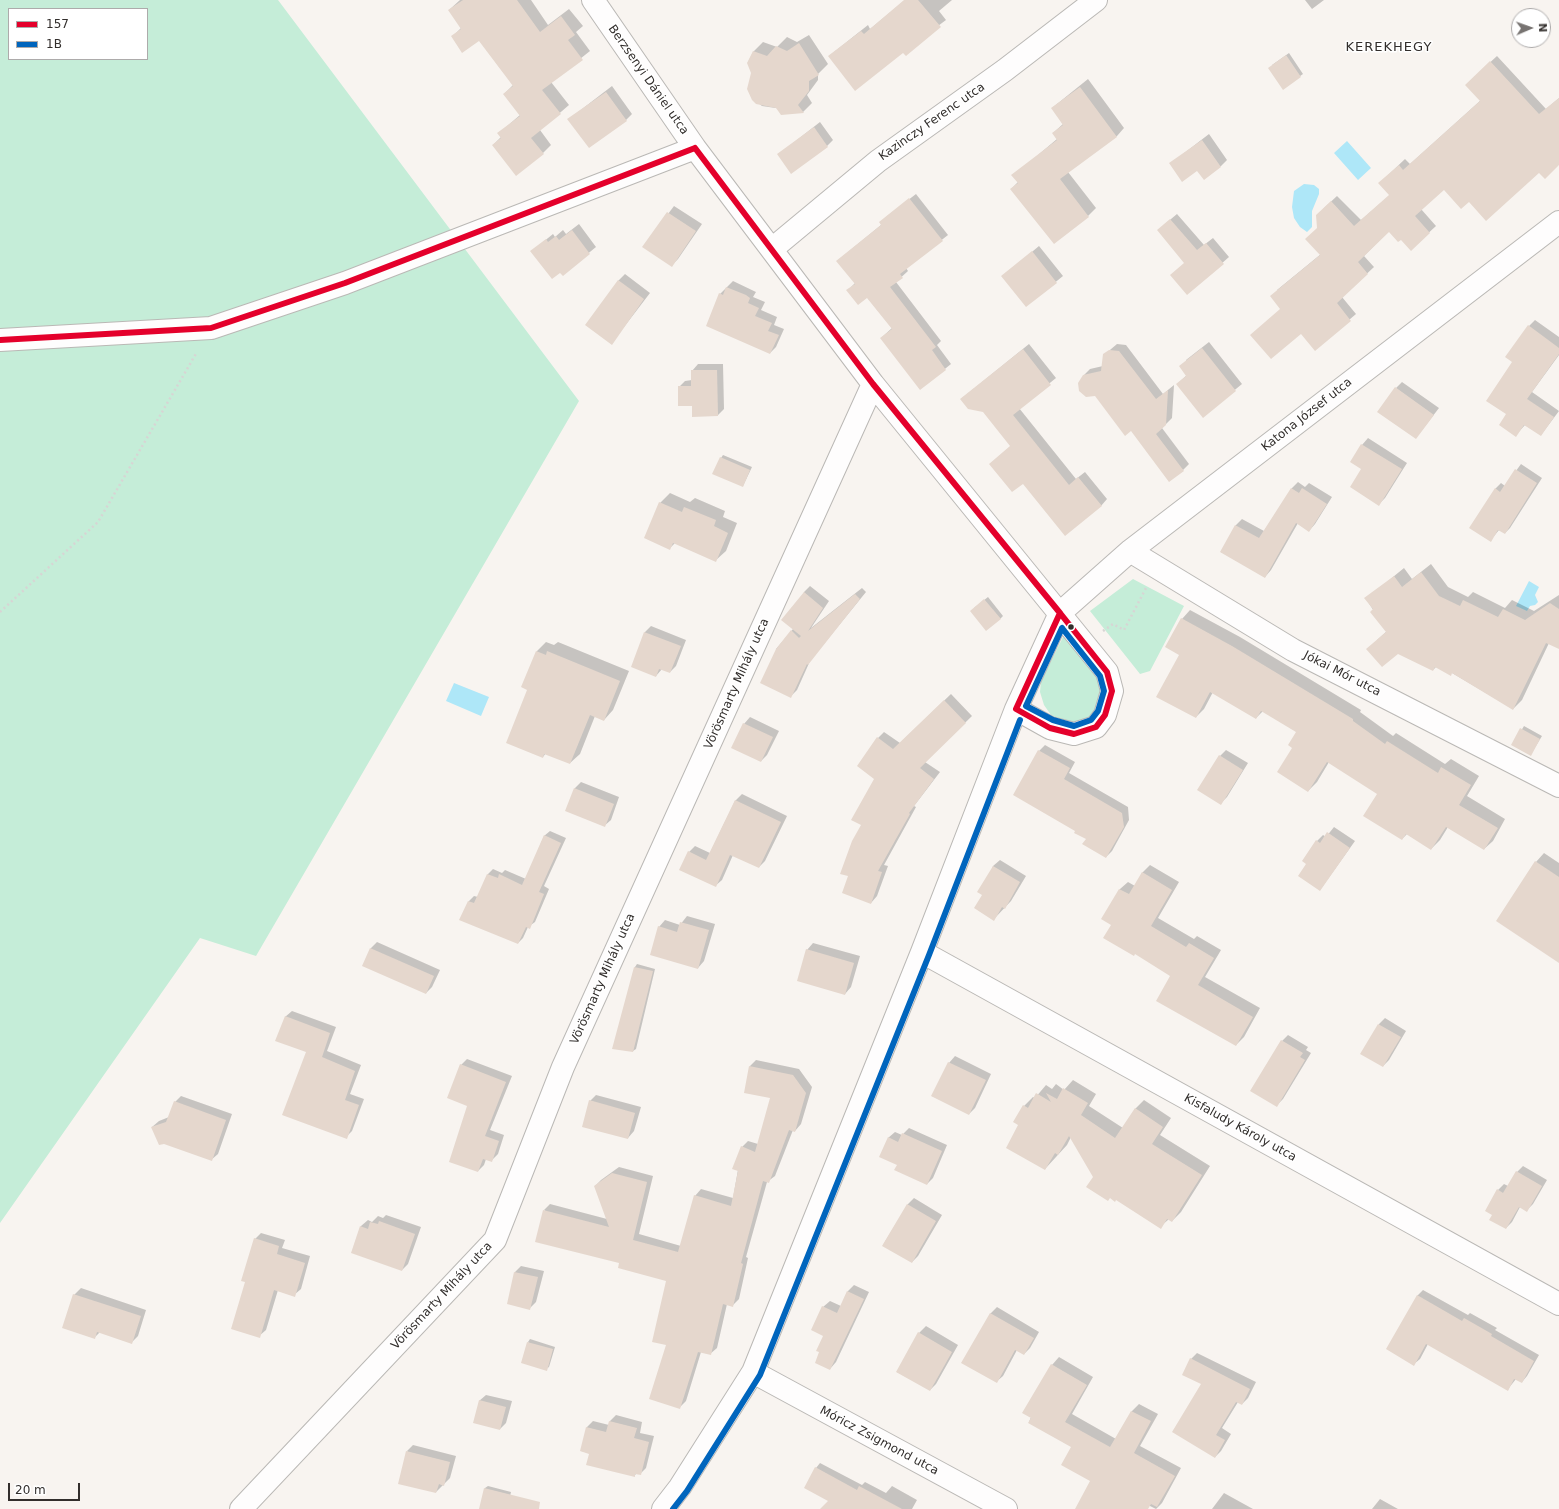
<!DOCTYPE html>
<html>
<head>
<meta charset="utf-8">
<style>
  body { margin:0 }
  #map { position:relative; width:1559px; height:1509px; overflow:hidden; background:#f8f4f0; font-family:"DejaVu Sans",sans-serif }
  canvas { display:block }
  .legend { position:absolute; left:8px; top:8px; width:140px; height:52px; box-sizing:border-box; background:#fff; border:1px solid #adabab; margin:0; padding:5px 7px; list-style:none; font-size:12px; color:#322e2c }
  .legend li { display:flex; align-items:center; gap:8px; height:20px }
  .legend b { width:20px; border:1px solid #adabab }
  .north { position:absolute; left:1511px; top:8px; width:40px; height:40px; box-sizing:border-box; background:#fff; border:1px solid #adabab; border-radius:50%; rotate:88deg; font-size:11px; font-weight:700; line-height:16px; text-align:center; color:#322e2c }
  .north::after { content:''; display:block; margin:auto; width:14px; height:18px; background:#777371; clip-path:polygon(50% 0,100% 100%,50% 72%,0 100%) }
  .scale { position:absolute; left:8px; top:1483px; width:72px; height:18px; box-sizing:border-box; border:2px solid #322e2c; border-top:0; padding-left:5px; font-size:12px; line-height:14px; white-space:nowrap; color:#322e2c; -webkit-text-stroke:3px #fff; paint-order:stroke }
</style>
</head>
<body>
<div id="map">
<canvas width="1559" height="1509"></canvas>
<ul class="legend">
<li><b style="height:5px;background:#e4002b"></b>157</li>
<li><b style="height:5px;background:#0065bd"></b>1B</li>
</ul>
<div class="north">N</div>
<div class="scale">20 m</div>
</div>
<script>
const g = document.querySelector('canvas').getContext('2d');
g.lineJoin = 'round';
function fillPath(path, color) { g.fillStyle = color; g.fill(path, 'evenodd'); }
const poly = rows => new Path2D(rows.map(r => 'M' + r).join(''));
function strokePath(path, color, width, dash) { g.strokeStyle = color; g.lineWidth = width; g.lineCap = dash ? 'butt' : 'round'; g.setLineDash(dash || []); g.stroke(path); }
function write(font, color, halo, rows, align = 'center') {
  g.font = font + ' "DejaVu Sans",sans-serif'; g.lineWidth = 3; g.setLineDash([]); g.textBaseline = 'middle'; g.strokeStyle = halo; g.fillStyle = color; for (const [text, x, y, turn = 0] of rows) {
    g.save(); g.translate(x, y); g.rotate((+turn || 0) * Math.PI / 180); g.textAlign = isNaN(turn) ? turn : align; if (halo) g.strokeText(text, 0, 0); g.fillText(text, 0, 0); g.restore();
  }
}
fillPath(poly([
  [0,0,278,0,579,401,256,956,200,938,0,1223],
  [9,9,147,9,147,59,9,59],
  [1133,579,1184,606,1150,671,1140,674,1090,611],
  [1065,633,1103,684,1099,708,1089,719,1077,723,1063,721,1051,715,1044,705,1040,692,1041,681]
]), '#c5edd8');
fillPath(poly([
  [1347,141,1371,168,1358,180,1334,153],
  [1304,184,1314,185,1319,189,1319,194,1312,211,1312,227,1307,232,1300,227,1294,218,1292,207,1294,191],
  [1529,581,1539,587,1535,595,1538,602,1535,605,1530,606,1527,611,1516,606],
  [454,683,489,697,481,716,446,701]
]), '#aee7f8');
fillPath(poly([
  [460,0,531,0,548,25,569,9,583,26,576,32,590,51,551,82,569,105,540,130,551,145,543,153,493,145,501,137,499,133,520,115,504,94,513,85,479,40,453,36,461,28,449,10],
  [905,0,952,0,939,11,946,20,903,52,829,56,868,25,870,29],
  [1305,0,1324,0,1312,9],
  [809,35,828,64,818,74,818,80,807,95,812,103,803,112,762,106,753,99,753,52,763,42,777,47,787,37,797,42],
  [1289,53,1303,74,1283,88,1272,65],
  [1497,56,1546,109,1559,98,1559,164,1469,200,1444,189,1421,209,1436,226,1411,249,1401,238,1389,231,1364,256,1374,267,1342,297,1356,314,1315,349,1301,333,1251,335,1281,309,1277,290,1321,254,1318,228,1323,209,1337,196,1361,220,1390,195,1386,177,1405,159,1410,164,1481,100,1472,79],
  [1088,79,1124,128,1117,136,1068,172,1096,208,1088,216,1011,189,1018,182,1013,176,1057,139,1053,133,1063,124,1052,108],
  [612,86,632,114,626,120,569,119],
  [820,122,833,140,827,146,779,154],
  [1209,134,1227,160,1221,166,1204,178,1198,169,1170,164],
  [916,194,948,235,906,268,908,271,896,282,941,341,937,345,951,364,920,389,881,338,892,328,867,297,848,290,855,283,837,261,881,225,886,217],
  [674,206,702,224,678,259,672,265,644,246],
  [1177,214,1204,245,1213,238,1229,257,1187,294,1185,262,1165,224],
  [579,224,596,247,563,274,532,251,553,234,555,237,563,230,566,234],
  [1039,246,1063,276,1026,306,1003,276],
  [625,274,650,293,611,344,618,281],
  [733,281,756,292,753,297,765,302,761,310,777,317,774,325,784,329,776,347,770,353,720,294],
  [1535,320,1559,337,1559,355,1532,392,1559,411,1541,435,1525,425,1516,435,1508,414,1513,362,1529,326],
  [1209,342,1242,384,1203,416,1177,384,1187,375,1186,360],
  [1029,344,1056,378,1019,408,1076,479,1085,472,1107,499,1101,506,1023,482,990,464,1011,446,983,411,961,399],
  [1117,344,1126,345,1163,394,1174,385,1172,418,1162,428,1189,464,1183,470,1131,430,1083,376,1090,369,1103,366,1104,355],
  [698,364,723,364,724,409,718,415,693,405,679,387,685,381,692,380,692,371],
  [1402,382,1439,408,1416,438,1396,388],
  [1368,438,1407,463,1385,498,1379,504,1362,469,1362,445],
  [723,455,752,467,743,486,721,458],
  [1521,464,1542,478,1510,528,1505,533,1499,530,1490,541,1495,489,1501,483,1505,486],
  [1298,482,1305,487,1309,483,1332,497,1315,524,1309,531,1298,523,1271,570,1265,577,1221,552,1236,525,1242,519,1264,531,1292,488],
  [670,493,690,502,695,498,725,511,723,517,737,523,726,551,716,560,675,543,670,548,660,503],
  [1431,564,1448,587,1468,597,1473,592,1505,608,1512,600,1534,611,1559,595,1559,648,1549,643,1522,700,1513,709,1452,673,1436,667,1433,670,1377,640,1387,631,1366,599,1404,568,1412,579],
  [810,586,829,601,811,628,862,588,866,592,810,661,797,690,791,696,776,649,793,629,804,592],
  [988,597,1003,616,1000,619,974,608],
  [1190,610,1240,637,1361,710,1360,712,1393,736,1396,733,1445,764,1451,759,1479,776,1467,796,1505,819,1493,841,1484,849,1448,827,1440,840,1431,849,1407,834,1402,839,1379,794,1329,762,1317,782,1308,791,1294,748,1297,732,1263,711,1256,718,1213,692,1204,709,1196,717,1181,654,1182,619],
  [651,626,686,640,676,666,670,672,662,669,656,676,632,666,645,632],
  [546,642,554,645,558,642,629,671,613,710,604,720,595,716,580,754,570,763,546,753,543,757,529,689,537,651],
  [951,694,972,716,925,762,940,772,914,806,916,807,884,865,888,866,877,896,871,903,849,876,876,779,878,738,884,732,900,743],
  [750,717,779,731,767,755,761,761,744,724],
  [1524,726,1542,736,1531,754,1513,744],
  [1045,745,1075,762,1069,773,1128,807,1129,820,1112,851,1106,857,1087,839,1039,751],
  [1226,750,1248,763,1227,797,1221,803,1220,756],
  [581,782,619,797,611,820,604,826,566,810,575,788],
  [742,794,787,816,765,861,759,867,733,855,722,880,715,886,689,852,695,846,710,853,735,801],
  [1334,827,1355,841,1320,890,1307,864,1317,841,1323,835,1326,837],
  [550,831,566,838,544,886,549,889,535,922,528,927,523,938,518,943,461,920,469,901,474,896,478,897,488,874,493,869,502,873,505,870,526,879,544,836],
  [1544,853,1559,863,1559,951,1536,862],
  [1000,860,1026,876,1011,901,994,919,983,894,993,866],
  [1150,865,1179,882,1158,918,1194,939,1197,936,1221,950,1205,977,1260,1008,1244,1037,1236,1045,1172,975,1112,924,1103,919,1120,889,1128,882,1135,886,1142,873],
  [687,916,715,924,704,961,698,968,659,927,665,920,680,925],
  [377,942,440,970,432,987,426,993,364,965,371,948],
  [813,943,860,956,851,987,845,994,807,950],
  [637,964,655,969,636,1049,633,1051,635,967],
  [292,1011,336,1027,327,1051,361,1065,350,1094,364,1099,352,1131,346,1137,307,1052,285,1017],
  [1385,1018,1406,1031,1389,1060,1383,1066,1379,1024],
  [1288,1035,1308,1047,1306,1050,1311,1053,1283,1099,1277,1105,1282,1041],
  [955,1056,991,1074,975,1108,969,1114,932,1096,949,1063],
  [467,1059,512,1076,490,1130,504,1135,498,1154,492,1160,486,1159,484,1165,478,1171,461,1065],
  [756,1060,799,1069,812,1087,801,1124,795,1131,793,1130,775,1176,767,1182,746,1257,748,1258,739,1299,732,1306,727,1304,717,1348,710,1354,701,1352,686,1401,680,1407,667,1344,667,1280,620,1263,544,1210,550,1204,607,1219,595,1186,601,1180,619,1167,653,1176,639,1234,681,1246,695,1196,701,1189,733,1198,742,1147,748,1141,758,1144,771,1097,745,1092,750,1066],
  [1073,1080,1096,1094,1089,1106,1123,1128,1135,1109,1144,1100,1171,1118,1160,1135,1210,1166,1181,1212,1172,1221,1169,1219,1160,1227,1071,1137,1067,1145,1045,1169,1020,1125,1024,1106,1033,1097,1035,1098,1046,1085,1052,1089,1056,1084,1064,1090],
  [596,1095,641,1107,634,1131,628,1138,590,1101],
  [181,1096,232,1114,218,1154,211,1160,152,1127,159,1121,169,1117,175,1102],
  [909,1128,947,1145,933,1178,927,1184,888,1138,895,1132,902,1135],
  [1523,1166,1547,1180,1533,1204,1527,1210,1520,1207,1512,1222,1506,1228,1493,1214,1498,1190,1504,1184,1508,1186,1517,1172],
  [914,1198,942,1215,918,1256,912,1262,883,1245,908,1204],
  [386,1215,421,1227,408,1264,402,1270,352,1252,361,1226,368,1220,372,1222,378,1216,383,1218],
  [261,1233,285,1240,282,1248,310,1256,301,1289,294,1295,278,1290,266,1330,259,1336,247,1281,255,1239],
  [521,1266,544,1271,536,1302,530,1308,508,1303,515,1272],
  [854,1285,869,1292,836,1362,830,1369,824,1336,823,1307,830,1301,841,1306,848,1291],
  [81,1288,146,1310,138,1336,132,1342,100,1332,94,1338,74,1295],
  [1423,1290,1468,1315,1470,1313,1497,1328,1495,1330,1539,1355,1527,1376,1522,1382,1516,1379,1508,1389,1428,1344,1420,1359,1414,1364,1417,1296],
  [997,1307,1039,1332,1030,1348,1024,1354,1017,1350,1003,1376,996,1382,990,1314],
  [926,1326,958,1345,936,1384,930,1390,897,1372,919,1333],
  [530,1339,555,1347,549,1367,546,1369,528,1342],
  [1197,1353,1256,1382,1248,1398,1242,1404,1238,1402,1222,1428,1231,1434,1221,1451,1215,1457,1203,1384,1191,1359],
  [1059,1357,1093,1377,1072,1414,1116,1439,1132,1411,1139,1404,1158,1414,1140,1446,1181,1468,1162,1503,1156,1509,1110,1486,1097,1509,1076,1509,1091,1481,1072,1447,1029,1422,1052,1365],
  [486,1395,512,1401,506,1423,500,1429,479,1401],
  [616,1415,642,1422,640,1433,654,1436,646,1468,640,1474,637,1473,634,1476,590,1453,581,1451,587,1427,593,1421,609,1425,610,1421],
  [413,1445,456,1456,450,1478,436,1492,407,1451],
  [820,1463,862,1485,865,1482,886,1493,892,1486,917,1500,912,1509,823,1509,829,1500,816,1468],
  [488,1486,511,1492,507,1509,484,1509,485,1488],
  [1224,1493,1253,1509,1212,1509],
  [1380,1499,1398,1509,1372,1509]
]), '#0003');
fillPath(poly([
  [463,0,517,0,540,32,561,16,575,35,568,40,583,60,542,90,561,114,531,138,544,154,516,176,492,145,501,138,497,133,520,116,503,94,513,86,479,41,462,53,451,36,461,29,448,10],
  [904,0,918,0,941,27,906,56,903,53,855,91,828,56,861,31,864,34],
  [799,43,819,75,809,81,809,91,798,105,804,113,781,115,776,108,756,104,752,100,747,89,751,73,747,63,753,51,767,56,776,46,787,51],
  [1286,55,1301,77,1283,90,1268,68],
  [1490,61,1539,114,1559,98,1559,165,1545,179,1539,173,1486,221,1469,202,1461,209,1444,190,1415,216,1430,233,1411,251,1401,240,1398,242,1389,232,1358,262,1368,274,1337,303,1351,321,1315,351,1301,334,1271,359,1250,335,1280,309,1270,296,1320,255,1305,239,1317,228,1316,215,1331,201,1354,226,1389,195,1378,183,1399,165,1403,170,1480,101,1465,85],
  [1080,87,1117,137,1060,179,1089,217,1054,244,1010,189,1018,183,1011,175,1057,140,1052,133,1063,125,1051,108],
  [606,92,627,121,589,148,567,119],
  [814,127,828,147,791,174,777,154],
  [1202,140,1221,167,1204,180,1197,171,1182,182,1169,163],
  [909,198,943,241,900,274,903,278,890,287,936,347,932,350,946,370,920,390,880,338,892,329,867,298,858,305,846,290,855,284,836,261,881,225,879,222],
  [667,212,696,231,672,267,642,247],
  [1170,219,1197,250,1206,243,1224,264,1187,295,1170,275,1184,263,1157,230],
  [572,230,590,254,563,276,560,273,552,279,530,251,546,239,548,242,556,236,559,240],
  [1032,251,1057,283,1026,307,1001,276],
  [618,280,644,299,612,345,585,325],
  [726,287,746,295,750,298,748,303,759,308,755,316,772,323,768,331,779,335,770,354,706,326,719,293,723,295],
  [1528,325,1559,348,1559,354,1527,399,1554,417,1541,436,1524,425,1516,437,1499,425,1506,414,1486,401,1512,362,1505,357],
  [1202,348,1236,391,1203,418,1176,384,1186,376,1179,366],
  [1023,349,1051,385,1013,415,1069,485,1078,477,1102,506,1065,536,1023,484,1012,492,989,464,1010,446,983,412,968,409,960,399],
  [1109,350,1119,351,1156,399,1168,390,1166,425,1156,434,1184,471,1169,482,1131,431,1125,436,1095,396,1086,397,1079,391,1078,383,1083,375,1101,371,1103,354],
  [691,370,717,370,718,416,692,417,692,406,678,406,678,386,691,386],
  [1395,387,1434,415,1416,439,1377,412],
  [1361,444,1402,469,1379,506,1350,487,1361,469,1350,462],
  [720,457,750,470,743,487,712,474],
  [1515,469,1537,483,1505,534,1498,530,1491,542,1469,528,1495,488,1500,492],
  [1291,488,1299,493,1302,488,1327,504,1309,532,1296,523,1265,578,1220,552,1235,525,1259,538],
  [659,502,682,512,684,507,716,520,714,526,728,533,716,562,673,543,670,550,644,538],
  [1421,572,1439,596,1460,606,1463,600,1498,617,1503,609,1525,620,1550,603,1559,609,1559,649,1546,643,1513,710,1452,673,1451,676,1435,667,1433,671,1398,654,1382,667,1366,649,1386,632,1370,612,1373,609,1364,598,1394,576,1402,587],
  [804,592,823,608,808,631,855,594,860,599,808,665,807,664,791,698,760,683,776,649,791,630,799,638,801,636,781,620],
  [984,599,1001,619,986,631,970,611],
  [1181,618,1232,646,1353,719,1353,721,1385,744,1387,741,1438,773,1441,767,1471,785,1459,805,1498,828,1484,850,1446,827,1431,850,1406,834,1402,840,1363,816,1377,794,1327,762,1308,792,1277,772,1292,748,1288,745,1296,732,1261,711,1256,719,1210,692,1196,718,1156,697,1179,655,1165,647],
  [644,632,681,646,670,673,659,669,656,677,631,667],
  [536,651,546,655,547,651,620,681,604,721,590,715,570,764,544,754,543,758,506,743,527,690,521,687],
  [944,700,966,723,920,768,934,779,909,813,910,814,878,871,882,872,871,904,842,893,848,876,840,874,852,841,861,825,851,820,874,779,857,766,877,737,893,749],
  [743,723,773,737,761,762,731,748],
  [1520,728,1540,739,1531,756,1511,745],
  [1038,750,1070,768,1064,779,1122,813,1124,827,1106,858,1082,844,1086,839,1074,833,1075,831,1013,795],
  [1219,755,1243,770,1221,805,1197,790],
  [574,788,614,804,605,827,565,811],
  [735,800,781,822,759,868,730,855,716,887,679,870,688,851,706,860],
  [1327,832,1350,848,1320,891,1298,876,1306,864,1302,861,1316,840,1320,843],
  [544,835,561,843,539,892,544,894,530,929,526,927,518,944,459,920,468,901,474,903,487,874,498,878,499,874,522,885],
  [1535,861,1559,877,1559,963,1496,921],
  [993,866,1020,882,1005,909,1002,907,994,921,974,908,982,895,977,892],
  [1142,872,1172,890,1151,926,1186,947,1189,943,1214,958,1198,985,1253,1017,1236,1046,1156,1001,1170,976,1135,954,1134,956,1103,938,1111,925,1101,919,1119,889,1129,894],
  [680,922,709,930,698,969,650,955,658,926,677,932],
  [370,948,434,976,426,994,362,966],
  [806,949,854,963,845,995,797,981],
  [634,967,653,971,633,1052,612,1049],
  [285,1016,330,1033,322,1057,355,1071,345,1100,359,1105,347,1139,282,1115,306,1052,275,1041],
  [1378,1024,1401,1037,1383,1067,1360,1054],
  [1281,1040,1303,1053,1300,1057,1305,1060,1277,1107,1250,1091],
  [948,1062,986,1080,969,1115,931,1096],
  [460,1064,506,1082,485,1136,499,1141,492,1162,483,1159,478,1172,449,1162,467,1106,447,1098],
  [749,1066,793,1075,806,1093,795,1132,789,1130,769,1183,763,1181,741,1263,743,1264,733,1307,723,1304,711,1355,698,1352,680,1409,649,1399,666,1345,652,1342,666,1281,618,1268,619,1263,535,1242,543,1210,609,1227,594,1186,612,1173,647,1182,633,1240,678,1252,694,1195,731,1206,738,1171,732,1169,741,1146,755,1152,770,1098,744,1093],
  [1063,1088,1088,1103,1081,1115,1115,1138,1135,1108,1163,1127,1152,1144,1202,1175,1172,1222,1167,1219,1161,1229,1116,1200,1115,1202,1110,1198,1108,1201,1086,1187,1093,1177,1069,1136,1058,1155,1055,1153,1045,1170,1006,1148,1018,1125,1013,1122,1023,1105,1028,1108,1036,1093,1051,1102,1046,1093,1057,1099],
  [589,1100,635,1113,628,1139,582,1127],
  [174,1101,226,1120,212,1161,164,1144,159,1145,151,1127,166,1122],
  [902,1133,942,1151,927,1185,894,1170,897,1165,879,1157,888,1137,898,1142],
  [1516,1171,1542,1186,1527,1212,1519,1207,1506,1229,1489,1220,1492,1215,1485,1211,1497,1189,1503,1193],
  [907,1204,936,1221,912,1263,882,1246],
  [379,1221,415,1234,402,1271,351,1253,360,1226,368,1229,370,1222,378,1224],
  [254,1238,279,1246,277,1254,305,1263,295,1297,274,1290,260,1338,231,1329,245,1282,241,1281],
  [514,1272,538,1277,530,1310,507,1304],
  [847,1291,864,1299,830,1370,815,1363,819,1352,816,1351,823,1336,811,1330,822,1306,837,1313],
  [73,1294,141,1316,132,1344,97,1332,95,1339,62,1328],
  [1417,1295,1462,1321,1464,1318,1492,1334,1491,1336,1534,1361,1522,1383,1514,1379,1508,1391,1426,1344,1414,1366,1386,1349],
  [990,1313,1034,1338,1024,1355,1015,1350,997,1383,961,1363],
  [918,1332,952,1352,930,1391,896,1372],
  [527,1342,553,1349,547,1371,521,1363],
  [1190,1358,1250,1389,1242,1405,1236,1402,1216,1435,1225,1440,1215,1458,1172,1432,1201,1384,1182,1375],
  [1051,1364,1087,1385,1065,1422,1110,1447,1131,1411,1151,1421,1134,1453,1175,1476,1157,1507,1151,1504,1148,1509,1075,1509,1090,1481,1061,1465,1071,1447,1028,1423,1031,1418,1022,1413],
  [479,1400,506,1407,500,1430,473,1423],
  [609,1421,637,1428,634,1438,649,1442,641,1475,635,1474,635,1477,586,1465,589,1454,580,1451,586,1427,606,1432],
  [406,1451,450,1462,444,1486,439,1484,436,1493,398,1484],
  [815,1467,857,1490,859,1486,902,1509,820,1509,828,1501,804,1488],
  [484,1488,540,1502,539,1509,479,1509]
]), '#e5d7cd');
const minor = poly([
  [593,0,695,148,873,384,1107,672,1112,691,1105,715,1096,727,1074,734,1050,728,1016,709],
  [772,249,878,161,1005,70,1096,0],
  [0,340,211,328,345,283,695,148],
  [1130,551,1293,650,1559,786],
  [922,952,1559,1304],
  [753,1372,1006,1509],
  [241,1509,495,1240,563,1067,873,384],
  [663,1509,680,1487,753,1372,922,952,1016,709,1060,613,1130,551,1559,222]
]);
strokePath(minor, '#bab8b5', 24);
strokePath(poly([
  [0,612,98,522,197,352],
  [1103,631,1113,624,1124,630,1146,588]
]), '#d7d5d4', 2.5, [2, 3]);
strokePath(minor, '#fefdfd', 22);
strokePath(poly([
  [695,148,873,384,1060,613],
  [0,340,211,328,345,283,695,148],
  [1060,613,1107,672,1112,691,1105,715,1096,727,1074,734,1050,728,1016,709,1060,613]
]), '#e4002b', 6);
strokePath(poly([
  [1062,628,1100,676,1104,691,1098,711,1091,720,1074,726,1053,720,1026,706,1062,628],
  [673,1509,687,1491,760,1375,929,955,1020,720]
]), '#0065bd', 6);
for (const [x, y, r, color] of [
  [1071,627,3.5,"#322e2c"]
]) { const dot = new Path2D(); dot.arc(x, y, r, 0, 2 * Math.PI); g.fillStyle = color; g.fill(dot); strokePath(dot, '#fff', 1.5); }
write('12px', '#322e2c', '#fff', [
  ["Berzsenyi Dániel utca",648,80,55],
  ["Kazinczy Ferenc utca",932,122,-35],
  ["Katona József utca",1307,415,-38],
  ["Jókai Mór utca",1342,674,27],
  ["Vörösmarty Mihály utca",737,684,-66],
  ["Vörösmarty Mihály utca",603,979,-66],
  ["Kisfaludy Károly utca",1240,1128,29],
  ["Vörösmarty Mihály utca",442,1296,-47],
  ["Móricz Zsigmond utca",879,1441,28]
]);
g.letterSpacing = '1px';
write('13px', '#322e2c', '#fff', [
  ["KEREKHEGY",1389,48]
]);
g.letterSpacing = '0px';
</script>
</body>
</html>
